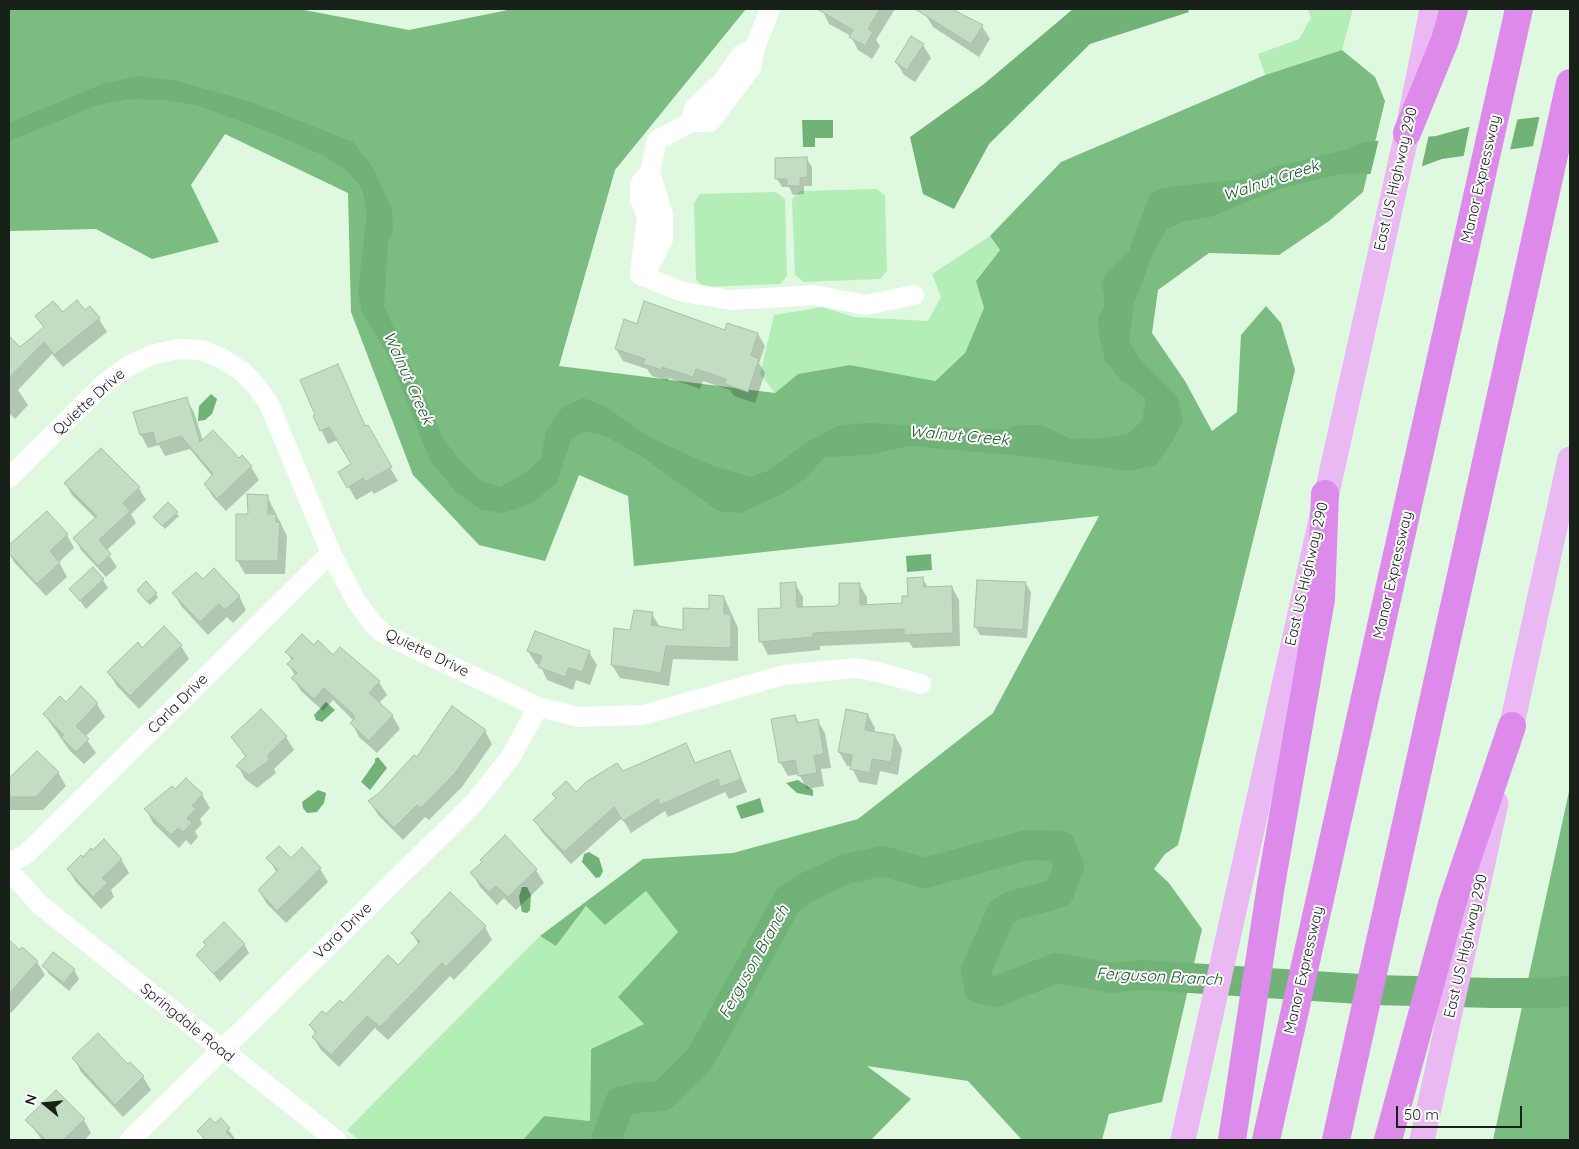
<!DOCTYPE html>
<html>
<head>
<meta charset="utf-8">
<style>
  body { margin:0 }
  #map { position:relative; width:1579px; height:1149px; overflow:hidden; background:#def9df; font-family:Quicksand,sans-serif }
  canvas { display:block }
  .frame { position:absolute; inset:0; border:10px solid #172118; pointer-events:none }
  .north { position:absolute; left:20px; top:1079px; width:50px; height:50px; -webkit-text-stroke:4px #fff; paint-order:stroke; rotate:287deg; font-size:14px; font-weight:700; line-height:20px; text-align:center; color:#172118 }
  .north::after { content:''; display:block; margin:auto; width:18px; height:22px; background:#172118; clip-path:polygon(50% 0,100% 100%,50% 72%,0 100%) }
  .scale { position:absolute; left:1396px; top:1106px; width:126px; height:22px; box-sizing:border-box; border:2px solid #172118; border-top:0; padding-left:6px; font-size:15px; line-height:18px; white-space:nowrap; color:#172118; -webkit-text-stroke:4px #fff; paint-order:stroke }
</style>
</head>
<body>
<div id="map">
<canvas width="1579" height="1149"></canvas>
<div class="frame"></div>
<div class="north">N</div>
<div class="scale">50 m</div>
</div>
<script>
const g = document.querySelector('canvas').getContext('2d');
g.lineJoin = 'round';
function fillPath(path, color) { g.fillStyle = color; g.fill(path, 'evenodd'); }
const poly = rows => new Path2D(rows.map(r => 'M' + r).join(''));
function strokePath(path, color, width, dash) { g.strokeStyle = color; g.lineWidth = width; g.lineCap = dash ? 'butt' : 'round'; g.setLineDash(dash || []); g.stroke(path); }
function write(font, color, halo, rows, align = 'center') {
  g.font = font + ' Quicksand,sans-serif'; g.lineWidth = 4; g.setLineDash([]); g.textBaseline = 'middle'; g.strokeStyle = halo; g.fillStyle = color; for (const [text, x, y, turn = 0] of rows) {
    g.save(); g.translate(x, y); g.rotate((+turn || 0) * Math.PI / 180); g.textAlign = isNaN(turn) ? turn : align; if (halo) g.strokeText(text, 0, 0); g.fillText(text, 0, 0); g.restore();
  }
}
fillPath(poly([
  [1308,9,1353,9,1342,50,1265,75,1258,54,1299,39,1311,18],
  [877,189,885,196,886,235,887,271,880,279,804,282,795,275,792,199,800,191],
  [776,192,785,199,787,276,780,284,704,287,696,280,694,203,700,194],
  [990,236,1000,250,976,281,984,308,965,353,934,381,850,365,798,374,775,393,760,374,774,315,822,307,854,317,928,321,941,297,932,274],
  [646,891,678,932,619,997,644,1024,591,1049,590,1121,544,1116,523,1140,359,1140,347,1130,540,936,556,946,586,906,605,924]
]), '#b5edb9');
fillPath(poly([
  [9,9,299,9,409,30,513,9,746,9,615,170,559,366,775,393,798,374,850,365,935,381,965,353,984,308,976,281,1000,250,990,236,1061,162,1265,75,1342,50,1375,77,1385,101,1363,192,1329,221,1279,255,1209,253,1158,290,1152,333,1185,381,1212,431,1237,412,1241,335,1266,306,1281,323,1295,370,1178,845,1165,854,1154,869,1169,883,1202,929,1162,1102,1109,1114,1102,1140,1022,1140,968,1081,867,1066,911,1099,871,1140,523,1140,544,1116,590,1121,591,1049,644,1024,618,997,678,932,646,891,605,925,586,906,556,946,540,936,643,859,733,853,858,819,993,713,1099,516,634,566,628,496,579,475,545,561,479,545,413,475,351,312,348,193,225,134,191,185,219,242,152,259,96,229,9,231],
  [1570,787,1570,1140,1493,1140]
]), '#7bbc80');
fillPath(poly([
  [1073,9,1188,9,1189,12,1090,44,989,144,954,209,923,194,910,137,984,84],
  [138,76,177,81,251,102,353,142,372,166,392,209,393,229,388,243,384,306,444,440,463,464,481,481,500,487,528,471,541,458,546,430,563,407,583,398,606,407,649,437,713,466,751,477,767,471,809,441,840,425,869,423,1005,430,1019,425,1042,425,1071,439,1106,438,1128,434,1142,421,1146,399,1121,380,1105,361,1098,329,1099,316,1104,308,1104,295,1101,282,1107,273,1129,251,1150,194,1162,188,1245,179,1274,167,1348,149,1364,142,1436,136,1479,124,1538,117,1557,124,1570,141,1442,159,1420,167,1372,174,1340,174,1279,189,1210,217,1185,221,1167,229,1153,253,1134,304,1129,341,1139,358,1177,396,1183,420,1174,439,1156,465,1129,471,1022,456,910,446,867,455,825,457,803,480,784,493,741,513,718,511,641,456,605,436,584,431,571,439,557,483,532,503,504,513,481,510,456,492,430,460,390,359,362,312,358,292,367,212,362,188,347,171,323,155,264,130,197,105,165,100,127,99,95,106,9,141,9,123,102,84],
  [802,120,833,120,833,138,815,138,815,147,803,147],
  [211,394,217,399,212,414,205,420,198,421,199,406],
  [931,554,932,570,907,572,906,556],
  [326,702,335,710,322,722,316,720,314,715],
  [378,757,387,768,370,790,361,782,375,762,375,759],
  [798,780,813,790,813,796,797,793,786,783],
  [318,790,326,793,324,803,317,812,307,813,303,808,302,802],
  [760,798,764,812,741,819,736,806],
  [589,852,599,858,603,871,600,877,596,878,582,862,584,854],
  [522,887,527,887,531,895,530,910,527,913,522,912,519,897]
]), '#71b277');
fillPath(poly([
  [1540,115,1557,122,1570,143,1532,150],
  [1518,117,1509,154,1463,159,1470,124],
  [1429,134,1421,170,1370,176,1379,139]
]), '#def9df');
fillPath(poly([
  [822,9,895,9,876,40,880,46,872,59,858,50,851,36,829,24],
  [928,9,950,9,982,26,990,39,979,57,933,27,925,14],
  [923,45,931,58,915,82,904,75,896,62],
  [807,159,812,167,812,186,804,186,804,194,793,195,789,187,782,187,777,179],
  [85,312,99,319,107,332,63,367,52,354,18,390,28,405,15,419,9,413,9,338,20,348,44,328,37,316],
  [638,325,758,334,765,346,759,363,765,373,755,403,734,396,730,390,703,381,700,389,669,378,668,381,652,376,647,369,623,361,616,349],
  [337,366,366,427,398,481,374,494,372,491,356,500,340,472,352,465,338,440,328,444,315,417],
  [186,399,194,412,203,441,251,467,259,480,226,511,213,497,205,484,213,477,190,449,165,456,159,445,148,448,141,435,134,413],
  [65,483,139,488,146,500,131,514,136,523,106,551,117,567,106,577,81,550,75,538,96,519,72,495],
  [267,496,287,536,285,574,245,574,237,560,249,515],
  [46,512,67,535,74,548,59,562,67,577,46,596,14,562,9,553,9,547],
  [176,512,179,516,165,529,154,517],
  [923,579,928,588,952,587,959,600,960,646,913,648,909,642,820,646,820,650,768,655,761,641,782,609,795,584,803,597,803,608,836,607,859,584,867,597,867,606,904,604],
  [103,580,108,588,86,609,71,589],
  [203,581,239,596,246,610,233,623,227,617,208,635,182,607,174,594],
  [1026,584,1031,592,1027,638,980,635,975,626],
  [140,594,156,594,158,598,150,605],
  [724,597,738,628,738,661,673,659,669,686,620,678,612,665,616,629,631,632,652,614,660,627,684,631],
  [164,628,181,646,189,659,139,709,117,686,109,673,142,649],
  [314,646,379,682,387,695,379,703,392,715,400,729,377,753,359,737,352,723,354,721,333,700,323,711,301,691,293,678,295,676,289,664,292,661,287,652],
  [528,651,589,652,597,665,590,685,576,680,573,690,547,680,540,665,536,664],
  [65,704,97,704,105,717,85,737,96,753,84,764,70,751,44,714],
  [261,711,286,737,294,750,274,769,276,773,257,788,245,779,238,766,246,758,233,737],
  [847,711,868,715,875,728,874,733,895,736,902,749,898,775,880,771,877,785,859,782,851,766,847,766,839,752],
  [795,716,799,723,817,720,825,733,831,768,821,769,824,786,807,789,799,774,788,776,780,762],
  [485,731,492,744,462,787,429,820,425,817,403,840,378,815,370,802,417,759],
  [686,744,696,764,730,752,747,792,729,799,725,792,668,817,665,811,631,833,622,818,571,864,542,832,535,820,557,800,554,795,576,794],
  [37,752,58,772,66,786,43,810,9,810,9,780],
  [186,780,202,795,210,808,200,819,202,824,195,831,198,837,191,845,186,840,179,848,153,823,146,809,175,791],
  [505,837,536,870,544,883,516,910,504,898,497,905,480,887,472,873],
  [91,850,121,859,129,873,111,890,114,897,101,909,76,882,68,869],
  [268,858,291,860,320,869,328,882,286,923,267,904,259,891,277,873],
  [485,927,492,940,454,980,450,976,388,1040,375,1028,339,1067,321,1050,313,1037,316,1035,310,1025,398,967,419,945,412,933],
  [9,942,20,952,23,949,37,962,45,975,11,1013,9,1010],
  [244,944,249,953,220,982,197,955,207,946],
  [44,966,74,970,79,979,69,991,49,974],
  [74,1058,128,1066,143,1077,151,1090,123,1117,81,1072],
  [27,1120,84,1120,91,1133,85,1140,42,1140],
  [221,1120,236,1140,204,1140,199,1131,215,1125]
]), '#0003');
strokePath(poly([
  [606,1140,620,1102,642,1097,662,1096,699,1060,788,900,807,887,846,869,882,861,925,873,1027,845,1061,846,1069,866,1059,893,1012,906,1001,913,976,970,979,988,995,992,1057,968,1111,978,1144,975,1375,990,1493,993,1550,993,1570,991]
]), '#71b277', 30);
const building = poly([
  [817,9,880,9,868,29,873,32,865,46,849,37,853,30,817,9],
  [915,9,952,9,983,25,971,44,915,9],
  [911,36,924,44,907,70,895,62,911,36],
  [807,157,808,177,800,178,800,186,787,186,787,179,775,179,775,158,807,157],
  [77,300,85,310,90,306,100,318,54,355,44,342,9,378,9,336,20,347,44,327,35,316,53,301,63,312,77,300],
  [644,301,725,330,727,323,758,333,751,355,759,359,748,392,725,384,726,379,696,369,693,377,662,367,661,370,643,364,645,359,615,349,624,319,637,324,644,301],
  [338,364,365,426,368,425,392,467,365,482,363,478,347,488,338,472,351,464,329,427,320,431,313,416,315,415,300,380,338,364],
  [187,397,200,442,213,430,239,458,242,455,252,466,217,499,204,484,213,474,181,436,156,444,153,432,140,435,133,412,187,397],
  [101,448,140,487,123,503,130,511,99,540,111,554,98,566,73,538,97,516,64,483,101,448],
  [247,494,268,495,268,514,276,514,276,522,280,522,278,561,236,561,236,514,248,514,247,494],
  [168,502,178,512,162,526,153,517,168,502],
  [47,511,68,534,50,551,60,563,37,584,9,553,9,545,47,511],
  [93,567,104,579,80,601,69,589,93,567],
  [214,568,240,596,225,610,219,604,200,622,172,593,196,572,203,579,214,568],
  [923,577,924,587,952,586,953,633,904,635,904,629,813,633,813,637,759,642,758,609,781,608,780,583,796,582,797,607,836,606,839,604,839,583,860,583,860,605,902,603,902,596,908,596,907,578,923,577],
  [977,580,1026,582,1023,630,974,627,977,580],
  [146,581,157,593,147,602,137,590,146,581],
  [709,595,724,596,724,614,731,614,731,648,666,646,661,673,611,665,614,628,630,630,634,610,653,612,651,625,683,630,683,608,709,609,709,595],
  [164,626,182,645,130,696,107,672,138,642,142,648,164,626],
  [535,631,590,651,582,672,569,668,565,677,538,667,542,656,527,651,535,631],
  [302,634,314,645,318,640,333,655,340,647,380,681,369,693,393,715,369,741,350,723,355,718,353,714,324,688,314,699,291,678,297,673,287,664,293,658,285,652,302,634],
  [81,686,98,703,76,726,89,739,76,752,61,737,64,735,43,714,60,696,66,702,81,686],
  [452,706,486,730,455,773,421,808,417,805,394,828,368,801,379,793,414,755,417,757,452,706],
  [261,709,287,736,267,756,270,760,249,775,236,766,246,756,231,737,261,709],
  [846,709,868,714,865,730,895,735,891,762,872,759,870,773,850,769,852,755,838,752,846,709],
  [795,715,797,723,818,719,824,754,814,756,817,773,798,776,795,760,779,763,771,719,795,715],
  [686,743,695,763,730,750,741,779,720,787,718,779,660,805,658,799,623,821,614,807,564,852,533,820,556,798,552,794,566,781,576,792,586,782,617,763,623,771,686,743],
  [37,751,59,772,36,797,9,797,9,778,37,751],
  [186,778,203,794,192,806,196,809,187,818,192,823,183,832,178,828,171,835,144,809,172,786,175,789,186,778],
  [505,835,537,869,508,897,496,886,489,892,470,873,482,862,480,860,505,835],
  [104,839,122,859,102,878,108,883,93,897,67,869,81,855,83,857,91,848,93,850,104,839],
  [279,846,291,858,302,847,321,868,277,911,258,890,278,870,266,858,279,846],
  [450,892,486,926,446,967,442,963,380,1027,367,1016,331,1055,312,1037,316,1032,309,1025,322,1011,326,1014,340,1000,343,1003,388,955,398,965,420,942,411,933,450,892],
  [224,922,245,944,214,974,196,955,206,945,203,942,224,922],
  [9,940,20,950,22,947,38,961,9,994,9,940],
  [53,952,75,969,64,983,42,966,53,952],
  [98,1033,128,1064,130,1062,144,1076,115,1105,72,1058,98,1033],
  [56,1090,85,1119,63,1140,46,1140,25,1120,56,1090],
  [210,1118,215,1123,221,1118,230,1128,226,1132,234,1140,206,1140,197,1131,210,1118]
]);
fillPath(building, '#c2ddc4');
strokePath(building, '#a6c0a7', 1);
strokePath(poly([
  [691,122,694,108,723,81,741,55,755,48],
  [640,273,647,216,640,200,640,184,650,172],
  [640,275,651,263,663,239,663,215,650,172,657,140,691,122,710,122,751,68,755,48,770,9],
  [640,275,683,292,731,300,814,295,866,305,914,295],
  [9,478,104,384,128,366,154,354,179,349,202,350,223,359,243,372,257,387,269,404,331,553,356,601,374,625,386,635,538,707,579,717,643,715,784,675,855,668,879,672,921,684],
  [9,863,25,855,331,553],
  [17,879,39,904,336,1140],
  [130,1140,475,802,510,758,538,707]
]), '#fff', 20);
strokePath(poly([
  [1507,747,1570,459],
  [1183,1140,1407,133,1432,9],
  [1422,1140,1496,803]
]), '#eab9f3', 25);
strokePath(poly([
  [1407,133,1445,40,1454,9],
  [1232,1140,1271,885,1321,599,1325,494],
  [1266,1140,1519,9],
  [1336,1140,1570,83],
  [1388,1140,1452,904,1512,726]
]), '#dc8beb', 28);
write('15px', '#172118', '#fff', [
  ["East US Highway 290",1396,179,-77],
  ["Manor Expressway",1481,179,-77],
  ["Quiette Drive",89,402,-42],
  ["East US Highway 290",1307,574,-77],
  ["Manor Expressway",1393,575,-77],
  ["Quiette Drive",427,653,26],
  ["Carla Drive",178,704,-45],
  ["Vara Drive",343,931,-44],
  ["East US Highway 290",1466,946,-77],
  ["Manor Expressway",1304,970,-77],
  ["Springdale Road",187,1023,39]
]);
write('italic 16px', '#155b23', '#fff', [
  ["Walnut Creek",1271,181,-18],
  ["Walnut Creek",408,378,66],
  ["Walnut Creek",959,436,5],
  ["Ferguson Branch",754,962,-61],
  ["Ferguson Branch",1159,977,3]
]);
</script>
</body>
</html>
